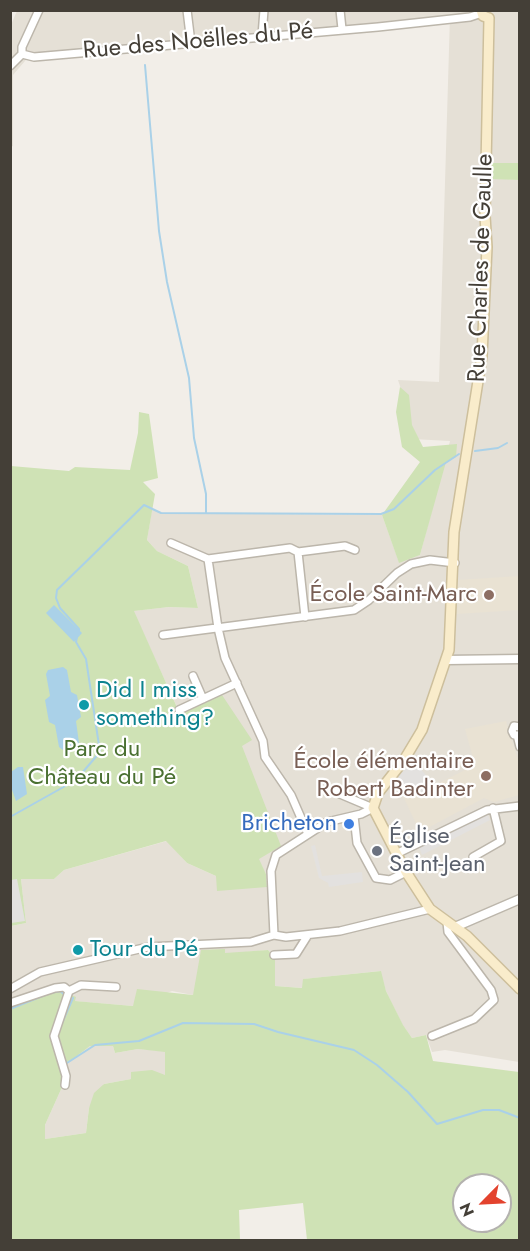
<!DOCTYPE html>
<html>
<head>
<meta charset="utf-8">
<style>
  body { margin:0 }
  #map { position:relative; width:530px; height:1251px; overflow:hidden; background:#f2eee8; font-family:Jost,sans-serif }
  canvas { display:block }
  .frame { position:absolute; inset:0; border:12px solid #443f37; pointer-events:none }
  .north { position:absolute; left:452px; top:1173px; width:60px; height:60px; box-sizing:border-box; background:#fff; border:2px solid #b4b2af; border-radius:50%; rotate:246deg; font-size:16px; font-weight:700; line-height:24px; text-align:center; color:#443f37 }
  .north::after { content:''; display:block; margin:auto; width:21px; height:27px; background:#e3432e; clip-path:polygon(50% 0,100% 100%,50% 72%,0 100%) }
</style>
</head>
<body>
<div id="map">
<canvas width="530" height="1251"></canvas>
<div class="frame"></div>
<div class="north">N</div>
</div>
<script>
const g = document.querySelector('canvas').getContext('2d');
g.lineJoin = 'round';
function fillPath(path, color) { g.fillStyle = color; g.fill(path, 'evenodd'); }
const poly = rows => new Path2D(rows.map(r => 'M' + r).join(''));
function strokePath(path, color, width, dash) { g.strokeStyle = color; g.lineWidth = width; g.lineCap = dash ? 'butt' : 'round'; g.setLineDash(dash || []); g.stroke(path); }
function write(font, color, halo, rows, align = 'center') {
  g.font = font + ' Jost,sans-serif'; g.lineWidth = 4.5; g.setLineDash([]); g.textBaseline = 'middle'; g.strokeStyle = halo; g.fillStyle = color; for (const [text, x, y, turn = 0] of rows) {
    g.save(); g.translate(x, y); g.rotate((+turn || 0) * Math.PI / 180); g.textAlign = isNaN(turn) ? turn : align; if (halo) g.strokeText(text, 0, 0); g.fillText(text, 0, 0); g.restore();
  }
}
fillPath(poly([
  [17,11,519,11,519,163,492,163,491,178,520,180,519,1062,445,1050,432,1052,426,1035,412,1038,402,1024,386,991,380,971,304,979,303,988,274,986,275,957,268,950,225,954,225,950,193,995,172,991,133,1006,74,1001,50,992,11,1008,11,926,26,923,21,879,54,879,64,870,167,841,187,863,216,876,267,886,266,874,258,859,218,796,133,611,169,607,198,608,188,566,157,551,147,540,152,509,163,513,382,515,399,562,420,555,450,441,412,439,404,398,398,380,439,382,450,16,31,54,13,75,13,146,11,147,10,27],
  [90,1046,113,1046,115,1053,138,1049,165,1051,165,1075,131,1073,131,1079,104,1084,89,1108,86,1133,45,1139,45,1125,63,1085,60,1068]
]), '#e5e0d6');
fillPath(poly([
  [519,576,519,610,457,614,458,580],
  [506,721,519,763,519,795,494,802,484,798,420,832,401,792,406,787,419,798,431,787,475,765,465,729]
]), '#e9e2d3');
fillPath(poly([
  [491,163,519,163,519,180,491,179],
  [400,387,409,395,412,425,423,447,457,444,456,457,446,462,420,555,399,563,382,515,420,462,402,447,396,412],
  [139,412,149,414,158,478,143,482,155,494,147,540,157,551,188,566,198,608,169,607,134,611,180,714,222,695,252,740,242,746,281,846,259,859,266,874,267,887,217,891,216,876,187,863,166,841,64,870,54,879,21,879,26,923,11,926,11,466,69,471,75,467,130,470,138,433],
  [225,949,225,953,268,950,275,957,275,986,302,988,303,979,381,971,386,991,403,1025,412,1038,426,1035,433,1061,519,1072,519,1240,307,1240,303,1203,239,1210,240,1240,11,1240,11,1008,60,990,76,997,75,1001,133,1006,137,989,193,995,201,950],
  [90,1046,113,1046,115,1053,138,1049,165,1052,165,1075,152,1070,131,1072,131,1079,104,1084,94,1093,89,1108,86,1133,45,1139,45,1125,63,1085,61,1068],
  [464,1185,500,1185,500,1221,464,1221]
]), '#cfe2b5');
fillPath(poly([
  [411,757,434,785,419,798,396,776],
  [487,813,490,820,422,855,419,847],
  [315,845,322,876,362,872,363,882,329,887,328,883,319,878,311,846],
  [17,879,25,921,11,923,11,880]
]), '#e3e1df');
fillPath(poly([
  [54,605,82,633,74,642,46,613],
  [63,667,67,670,71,692,77,695,81,717,76,721,79,743,77,747,63,750,59,747,55,725,49,722,45,700,50,696,46,674,48,670],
  [18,767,23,767,27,794,16,801,11,787,11,772]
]), '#aad1e8');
strokePath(poly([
  [145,65,159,231,167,282,189,378,194,438,206,494,206,513],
  [475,451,498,448,507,443],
  [79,632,79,629,60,608,56,598,57,590,144,505,161,513,381,514,394,509,435,470,459,454],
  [10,817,76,780,100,752,86,659,76,642,77,637],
  [10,1009,50,993,60,991,66,996],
  [62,1023,73,998],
  [63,1057,67,1063,95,1045,139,1041,183,1023,254,1024,278,1032,354,1050,377,1065,408,1092,437,1124,483,1110,499,1110,520,1118]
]), '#aad1e8', 2);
const minor = poly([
  [187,10,191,43],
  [340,10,342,29],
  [262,36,264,10],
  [22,54,34,57,378,27,470,17,482,13],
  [22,54,22,47,39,10],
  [10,66,22,54],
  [171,543,208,559,290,548,298,552,305,617],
  [298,552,345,546,355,550],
  [208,559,218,628,225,658,263,741,265,757,291,795,308,834],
  [163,635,354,610,369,600,397,573,411,564,430,560,455,563],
  [193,676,203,699],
  [179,710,237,683],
  [520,727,514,726,512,731,514,735,520,735],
  [517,735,520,747],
  [328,789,373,808],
  [354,816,357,843,376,878,390,880,406,872],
  [396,854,487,810,520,806],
  [473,857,501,841,493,808],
  [274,935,271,871,276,855,327,822,361,814,373,808],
  [274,935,286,937,340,931,430,909],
  [274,955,296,954,308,935],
  [10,989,40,972,148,947,251,942,274,935],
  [69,991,81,985,116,987],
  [10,1003,55,988,64,987,69,991,54,1036,66,1076,65,1085],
  [432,1036,474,1019,494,1000,491,990,448,932,447,922]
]);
const tertiary = poly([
  [447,660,520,659],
  [455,927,520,899]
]);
const secondary = poly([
  [481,10,483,16,489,18],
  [489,18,485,216,487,247,482,356,454,532,449,650,422,730,404,760,378,793,373,808,406,872,430,909,467,936,520,989]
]);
strokePath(minor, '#bcb6ab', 10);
strokePath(tertiary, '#bcb6ab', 11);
strokePath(secondary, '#cdbf9c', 12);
strokePath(minor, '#fff', 7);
strokePath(tertiary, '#fff', 8);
strokePath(secondary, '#f9eccb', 9);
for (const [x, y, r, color] of [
  [489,595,6,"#8d6e63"],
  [84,705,6,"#0f9aa8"],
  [486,776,6,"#8d6e63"],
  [349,824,6,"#3f7fe0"],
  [377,851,6,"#6b7280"],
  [78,950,6,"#0f9aa8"]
]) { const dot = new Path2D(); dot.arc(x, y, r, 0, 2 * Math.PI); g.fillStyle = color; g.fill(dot); strokePath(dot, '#fff', 2); }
write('24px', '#443f37', '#fff', [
  ["Rue des Noëlles du Pé",198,42,-5],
  ["Rue Charles de Gaulle",482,268,-88]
]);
write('24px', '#785e54', '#fff', [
  ["École Saint-Marc",477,595],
  ["École élémentaire",474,762],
  ["Robert Badinter",474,790]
], 'right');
write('24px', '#0d838f', '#fff', [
  ["Did I miss",96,691],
  ["something?",96,719],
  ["Tour du Pé",90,950]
], 'left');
write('24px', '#4a7031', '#fff', [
  ["Parc du",102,750],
  ["Château du Pé",102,778]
]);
write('24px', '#366cbe', '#fff', [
  ["Bricheton",337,824]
], 'right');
write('24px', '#5b616d', '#fff', [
  ["Église",389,837],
  ["Saint-Jean",389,865]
], 'left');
</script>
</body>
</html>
